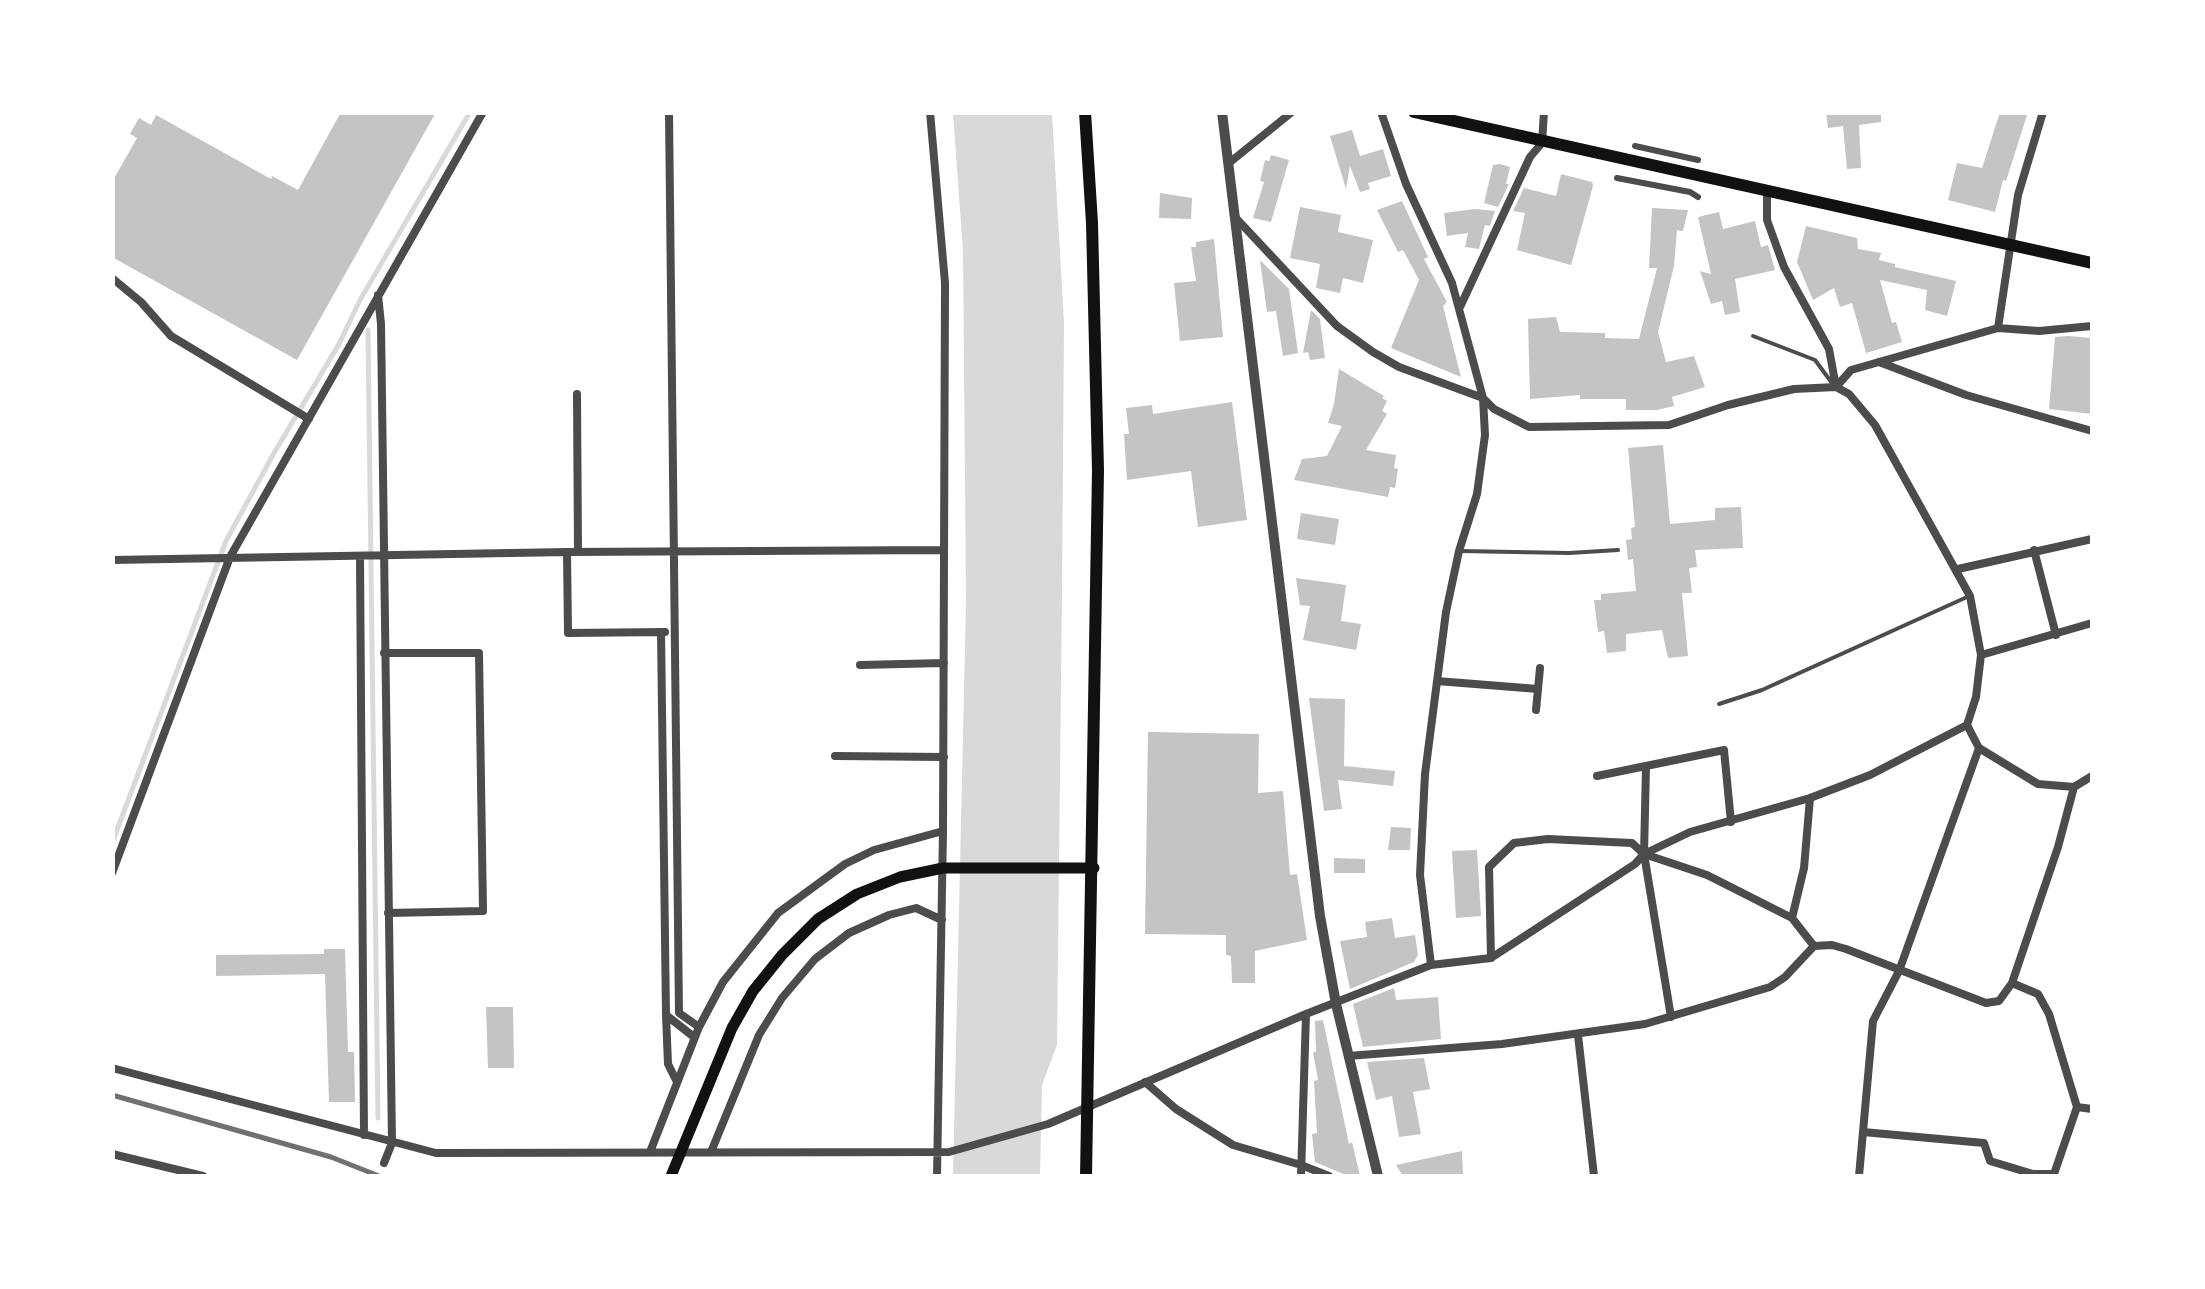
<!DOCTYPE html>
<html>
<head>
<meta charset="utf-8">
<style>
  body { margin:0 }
  #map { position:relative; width:2205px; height:1289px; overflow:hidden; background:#fff; font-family:"Playfair Display",serif }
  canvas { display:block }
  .frame { position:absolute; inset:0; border:115px solid #fff; pointer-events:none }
</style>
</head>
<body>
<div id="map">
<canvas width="2205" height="1289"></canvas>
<div class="frame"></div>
</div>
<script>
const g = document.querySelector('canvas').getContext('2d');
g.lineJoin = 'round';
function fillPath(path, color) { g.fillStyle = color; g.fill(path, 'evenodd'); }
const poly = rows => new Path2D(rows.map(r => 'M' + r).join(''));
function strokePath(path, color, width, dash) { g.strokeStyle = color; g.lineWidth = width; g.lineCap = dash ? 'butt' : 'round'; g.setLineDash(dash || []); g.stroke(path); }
fillPath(poly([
  [953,113,1052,113,1064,323,1062,593,1057,1045,1042,1085,1040,1176,953,1176,966,601,963,251]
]), '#d9d9d9');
strokePath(poly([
  [368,330,378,1118],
  [112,843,226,541,274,453,339,344,360,300,470,112]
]), '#d9d9d9', 5);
fillPath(poly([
  [341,112,436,112,297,360,112,257,112,182,137,138,130,134,139,118,151,125,156,115,271,179,272,176,298,190],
  [1826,112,1881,112,1881,122,1859,125,1861,168,1847,169,1843,126,1828,128],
  [2000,112,2028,112,2006,181,2003,180,1995,212,1948,200,1957,163,1982,168],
  [1352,130,1360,156,1383,149,1391,176,1368,183,1370,189,1360,192,1350,166,1346,189,1330,136],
  [1271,155,1289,160,1271,222,1253,218,1264,182,1260,181,1265,160,1269,161],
  [1500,164,1510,167,1506,184,1509,184,1498,207,1484,203,1493,165],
  [1561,174,1592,182,1593,186,1571,265,1517,250,1525,213,1513,211,1524,188,1556,196],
  [1160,193,1192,198,1191,219,1159,218],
  [1402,201,1428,257,1424,259,1447,302,1443,306,1461,377,1391,348,1419,280,1403,250,1398,252,1377,210],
  [1300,207,1341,215,1338,232,1373,240,1363,283,1343,278,1340,293,1316,288,1320,264,1290,258],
  [1652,208,1688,210,1683,231,1677,230,1674,266,1658,332,1666,362,1694,356,1705,387,1672,397,1674,406,1657,410,1626,410,1626,399,1580,399,1580,395,1530,399,1528,319,1556,317,1560,332,1605,333,1605,338,1639,339,1657,268,1649,268],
  [1475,209,1495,211,1490,226,1485,225,1479,249,1465,247,1468,233,1447,236,1444,213],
  [1719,212,1723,229,1755,221,1761,247,1768,245,1775,270,1735,279,1740,312,1725,315,1722,301,1711,304,1700,271,1711,274,1698,217],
  [1806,226,1857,238,1858,249,1881,253,1879,260,1895,264,1895,267,1956,281,1947,316,1925,310,1927,290,1880,280,1892,323,1896,322,1902,342,1866,353,1852,303,1840,307,1834,288,1813,300,1797,262],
  [1214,239,1223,337,1180,341,1174,283,1196,281,1191,247,1196,247,1196,242],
  [1260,260,1289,289,1298,353,1283,356,1276,311,1267,312],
  [1311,310,1320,319,1325,358,1310,360,1308,352,1303,353],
  [2068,336,2092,338,2092,414,2049,409,2055,337],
  [1339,369,1384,396,1382,398,1387,401,1382,411,1387,414,1366,450,1396,455,1394,468,1398,469,1395,488,1390,487,1388,497,1294,480,1302,459,1327,456,1342,426,1328,423,1334,404],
  [1232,402,1247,520,1198,527,1191,471,1127,480,1124,434,1129,434,1126,408,1152,405,1153,414],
  [1663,445,1670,524,1715,520,1715,508,1741,507,1743,548,1695,550,1697,567,1689,568,1692,593,1682,593,1688,656,1668,658,1662,630,1626,634,1626,651,1607,653,1604,631,1598,632,1594,600,1601,600,1601,594,1636,591,1633,559,1628,560,1626,540,1632,539,1631,528,1635,527,1628,448],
  [1301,513,1339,519,1335,545,1297,539],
  [1296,578,1346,585,1341,621,1361,624,1356,650,1303,640,1310,606,1300,605],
  [1309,698,1345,699,1344,766,1395,771,1393,786,1338,780,1342,809,1324,811],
  [1148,732,1259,734,1258,793,1283,791,1290,875,1297,874,1307,940,1255,951,1255,983,1232,983,1231,956,1226,955,1226,935,1145,934],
  [1391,827,1411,828,1410,850,1388,850],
  [1477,850,1481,916,1456,918,1452,851],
  [1334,858,1365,859,1365,873,1334,873],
  [1392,918,1395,938,1415,935,1418,955,1414,962,1350,989,1340,941,1367,937,1365,922],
  [324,949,345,949,348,1052,354,1052,355,1102,329,1102,325,974,216,976,216,955,324,954],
  [1394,988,1396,1000,1438,997,1441,1039,1363,1047,1353,1004],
  [486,1007,513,1007,514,1068,488,1068],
  [1323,1020,1349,1144,1352,1142,1360,1176,1348,1176,1315,1162,1312,1134,1317,1133,1314,1081,1318,1080,1313,1052,1316,1052,1315,1021],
  [1424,1058,1430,1089,1413,1092,1421,1134,1399,1137,1392,1096,1376,1100,1367,1062],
  [1462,1151,1463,1176,1403,1176,1396,1165]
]), '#c4c4c4');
strokePath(poly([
  [1753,336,1815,360,1832,383],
  [1459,551,1569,553,1618,550],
  [1719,704,1762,690,1967,597]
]), '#4c4c4c', 4);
strokePath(poly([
  [1635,146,1698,160],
  [1617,178,1690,192,1698,197]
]), '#4c4c4c', 6);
strokePath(poly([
  [669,112,679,1013,699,1027],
  [930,112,945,283,943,831,937,1176],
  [1381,112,1406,184,1452,283,1483,398,1485,435,1477,494,1459,551,1446,612,1425,774,1420,875,1431,965],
  [1229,163,1292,112],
  [1767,193,1767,220,1784,267,1829,349,1836,387],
  [112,278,141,302,171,336,309,419],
  [378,295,381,324,392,1143,384,1163],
  [1460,307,1530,157,1542,143,1544,112],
  [1998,328,2018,195,2043,112],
  [1879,362,1966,395,2092,431],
  [1836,387,1851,370,1998,328,2039,331,2092,326],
  [577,394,578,552],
  [2034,550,2056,635],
  [567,552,568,633,665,632],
  [360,556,364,1135],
  [112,560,567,552,944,550],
  [1958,569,2092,539],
  [661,632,666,1015,694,1037],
  [384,653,479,653,483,911,388,913],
  [1981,655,2092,623],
  [860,665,944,663],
  [1437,681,1538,689],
  [1536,710,1540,668],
  [1979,748,2038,784,2074,787],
  [835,756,944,757],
  [1646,767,1644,854,1671,1017],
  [1597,776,1724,750,1731,822],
  [112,873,230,557,483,112],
  [1792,918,1804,868,1810,798],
  [1491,958,1489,867,1514,843,1548,839,1632,843,1644,854,1707,875,1792,918,1814,946],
  [666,1015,668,1064,677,1082],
  [1578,1035,1594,1176],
  [1348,1056,1502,1044,1645,1024,1770,987,1785,977,1814,946,1832,945,1846,949,1986,1003,1999,1001,2012,983,2058,847,2074,787,2092,776],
  [112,1068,436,1153,949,1152,1048,1124,1306,1014,1431,965,1491,958,1635,864,1644,854,1690,832,1810,798,1870,775,1967,725,1976,697,1981,655,1970,596,1875,425,1849,394,1836,387,1794,389,1728,405,1669,425,1529,427,1494,409,1483,398,1399,367,1373,352,1337,326,1234,216],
  [1145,1082,1176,1109,1233,1145,1301,1165,1329,1176],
  [2077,1107,2092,1109],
  [1863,1132,1984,1143,1990,1161,2033,1174,2054,1174,2077,1107,2049,1014,2038,994,2012,983],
  [650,1152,699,1027,723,982,778,913,845,864,874,850,943,831],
  [711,1152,759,1035,782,998,815,959,849,933,889,915,916,908,942,920],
  [112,1154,203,1176],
  [1301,1176,1306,1014],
  [1859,1176,1873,1021,1899,971,1979,748,1967,725]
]), '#4c4c4c', 8);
strokePath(poly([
  [1222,112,1320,916,1336,1004,1378,1176]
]), '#4c4c4c', 10);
strokePath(poly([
  [671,1176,732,1028,753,991,782,955,818,919,857,894,900,877,943,868,1094,868]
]), '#111', 11);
strokePath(poly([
  [1085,112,1092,223,1098,470,1086,1176],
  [1414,112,2092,263]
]), '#111', 12);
strokePath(poly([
  [112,1095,331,1157,379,1176]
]), '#707070', 5);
</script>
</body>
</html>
